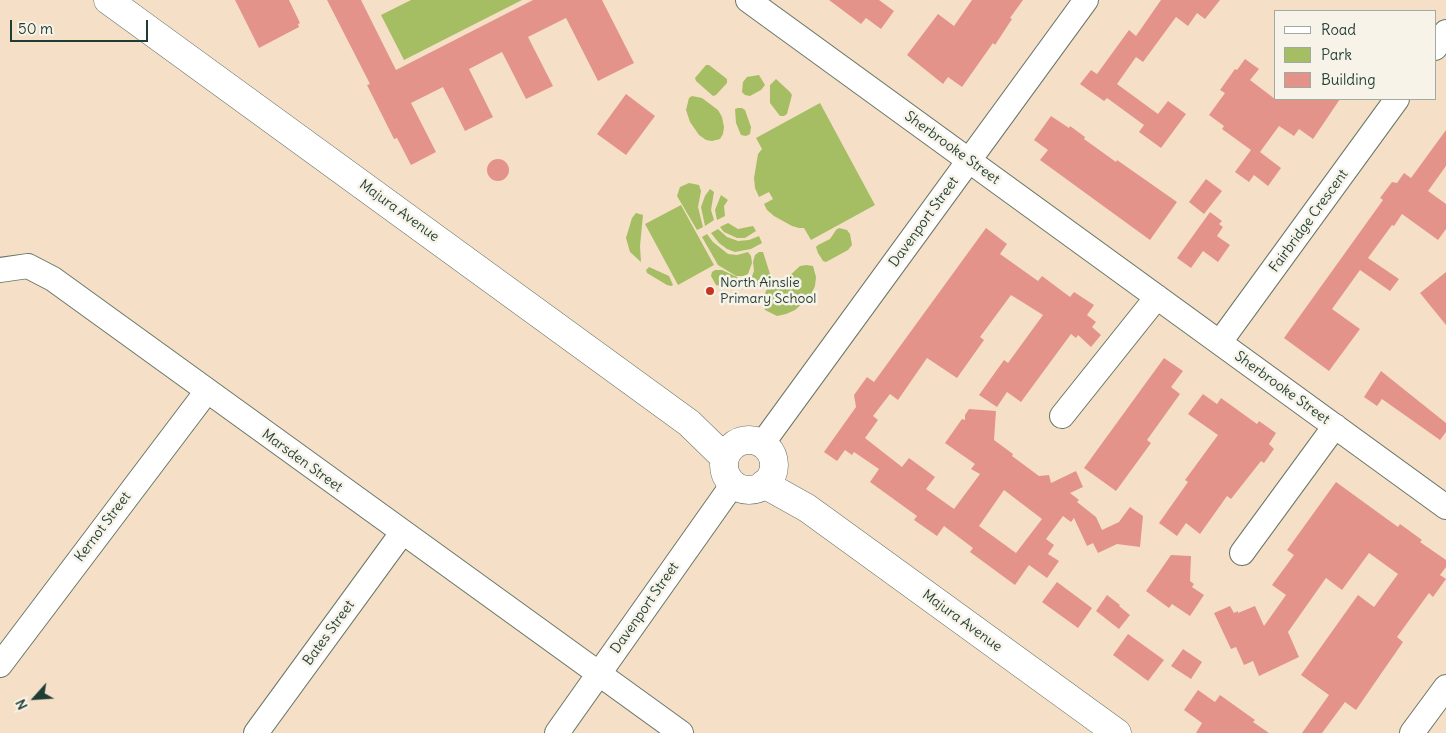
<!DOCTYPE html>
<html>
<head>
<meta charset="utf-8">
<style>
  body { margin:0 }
  #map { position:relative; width:1446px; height:733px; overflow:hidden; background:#f5e0c7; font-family:Delius,sans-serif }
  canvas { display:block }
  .legend { position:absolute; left:1274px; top:10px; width:162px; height:90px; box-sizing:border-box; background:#f7f3e8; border:1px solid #a1aaa0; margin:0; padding:6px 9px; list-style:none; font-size:15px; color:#1f3d34 }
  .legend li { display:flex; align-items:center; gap:10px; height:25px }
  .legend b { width:25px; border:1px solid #a1aaa0 }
  .north { position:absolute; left:10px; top:673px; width:50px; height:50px; -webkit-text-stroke:4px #f7f3e8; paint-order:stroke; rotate:244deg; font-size:14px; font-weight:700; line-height:20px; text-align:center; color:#1f3d34 }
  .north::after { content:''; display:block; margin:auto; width:18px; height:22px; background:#1f3d34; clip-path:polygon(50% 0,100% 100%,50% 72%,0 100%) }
  .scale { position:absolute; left:10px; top:20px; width:138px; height:22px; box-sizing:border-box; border:2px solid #1f3d34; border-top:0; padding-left:6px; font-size:15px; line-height:18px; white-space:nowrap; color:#1f3d34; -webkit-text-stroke:4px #f7f3e8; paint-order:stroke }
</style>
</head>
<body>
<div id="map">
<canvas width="1446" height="733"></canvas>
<ul class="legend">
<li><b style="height:6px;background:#fff"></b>Road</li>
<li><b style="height:14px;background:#a5bd63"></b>Park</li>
<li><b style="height:14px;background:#e4938a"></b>Building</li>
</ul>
<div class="north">N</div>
<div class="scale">50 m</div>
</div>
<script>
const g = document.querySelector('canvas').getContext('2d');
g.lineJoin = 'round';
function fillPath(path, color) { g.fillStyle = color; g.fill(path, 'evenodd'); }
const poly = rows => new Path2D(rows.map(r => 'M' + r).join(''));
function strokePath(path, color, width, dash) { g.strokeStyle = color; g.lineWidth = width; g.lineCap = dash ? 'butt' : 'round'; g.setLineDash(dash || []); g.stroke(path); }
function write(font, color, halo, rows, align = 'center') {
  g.font = font + ' Delius,sans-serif'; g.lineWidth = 5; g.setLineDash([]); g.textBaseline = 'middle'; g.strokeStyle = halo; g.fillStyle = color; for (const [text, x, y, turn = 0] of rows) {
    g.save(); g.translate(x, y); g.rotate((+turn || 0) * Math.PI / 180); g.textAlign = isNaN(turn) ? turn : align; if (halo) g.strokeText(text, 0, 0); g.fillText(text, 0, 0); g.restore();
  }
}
fillPath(poly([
  [411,0,522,0,404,60,381,15],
  [706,65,709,65,727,79,727,83,716,95,713,96,696,81,695,78],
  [759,75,765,85,761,90,750,96,745,95,742,92,743,82,747,77],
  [776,79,790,92,792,95,787,114,784,116,780,116,770,103,770,85],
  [692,96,702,98,718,110,722,117,724,127,723,134,720,139,712,141,706,140,699,135,690,122,686,110,689,98],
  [820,103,875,205,811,240,804,228,799,228,792,226,774,216,767,210,764,204,773,199,769,192,759,197,755,188,754,178,758,154,762,149,756,138],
  [738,108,742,108,745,110,751,127,750,134,746,136,741,135,736,123,735,109],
  [689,183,699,185,701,191,698,207,703,227,697,230,677,196,680,187],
  [710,189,714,192,711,210,714,220,705,226,701,207,705,196],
  [721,195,728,200,724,206,725,216,717,220,715,210],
  [681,205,714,265,678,285,645,224],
  [636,213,643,215,640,246,641,262,630,252,626,238,632,218],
  [728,223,738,229,753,226,756,231,745,238,737,238,724,232,720,227],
  [839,228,847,230,850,234,852,245,848,250,826,262,823,261,818,253,816,247,818,245,830,239,836,230],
  [718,229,727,237,738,241,749,240,759,236,762,243,751,249,735,252,727,249,719,243,711,233],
  [707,234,713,242,728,254,737,255,748,252,751,256,752,263,748,274,744,276,736,276,718,265,702,237],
  [759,252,763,252,771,277,770,281,764,285,757,288,752,286,751,279,754,271,753,262,755,255],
  [806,265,813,266,816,277,815,286,810,297,795,310,786,314,777,316,765,310,762,299,768,287,787,278,800,266],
  [649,267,669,276,673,285,671,286,667,285,647,273,646,270],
  [715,270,722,270,737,277,739,280,738,284,725,287,716,285,711,276,712,272]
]), '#a5bd63');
fillPath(poly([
  [235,0,289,0,300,23,298,24,299,27,259,48],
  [327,0,361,0,396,70,533,0,602,0,634,63,598,81,566,18,528,37,553,86,526,99,502,52,469,69,493,117,465,131,443,87,411,103,436,152,411,165,397,138,394,139,367,85,370,84],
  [829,0,879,0,894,11,881,29,866,18,861,24],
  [972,0,1023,0,1010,18,1012,19,995,45,993,43,962,87,948,77,943,84,907,55,938,14,954,26],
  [1161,0,1220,0,1205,19,1197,13,1188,26,1176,17,1143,62,1136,57,1117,84,1158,114,1168,101,1186,114,1161,148,1139,132,1144,125,1107,98,1104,101,1080,84,1091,70,1097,74,1129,30,1136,36],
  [1245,59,1259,69,1250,80,1275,99,1340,99,1313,139,1299,129,1294,136,1279,126,1260,152,1281,168,1268,186,1254,175,1249,182,1235,172,1251,150,1222,129,1224,126,1209,115,1225,93,1220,90,1235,69,1237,70],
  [626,94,655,116,626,155,597,134],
  [1051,116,1069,128,1070,126,1085,137,1084,139,1116,162,1117,160,1177,202,1150,240,1040,160,1048,150,1034,140],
  [1446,130,1446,166,1428,191,1446,204,1446,229,1438,240,1402,214,1394,226,1392,225,1368,258,1399,279,1390,291,1360,270,1332,309,1360,329,1329,371,1284,338,1383,200,1380,198,1392,182,1397,183,1404,173,1411,178],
  '487 170a11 11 0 1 1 22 0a11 11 0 1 1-22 0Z',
  [1206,179,1222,191,1204,214,1189,202],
  [1210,212,1222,221,1219,224,1223,227,1217,236,1230,245,1218,262,1203,251,1191,268,1177,258],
  [986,228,1007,244,1000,254,1038,281,1042,276,1070,297,1074,292,1094,305,1087,315,1096,322,1092,327,1101,335,1091,347,1078,335,1076,338,1071,334,1021,402,1007,392,997,407,979,395,1004,360,1008,363,1043,315,1011,295,980,337,984,340,957,378,927,358,898,400,890,394,873,416,878,420,865,438,902,467,909,458,935,477,926,489,954,509,980,474,971,469,975,464,945,443,962,419,965,420,965,415,969,409,996,411,994,440,1013,454,1012,456,1039,476,1049,475,1051,483,1076,471,1083,487,1070,493,1079,500,1077,502,1096,517,1102,530,1119,522,1130,507,1143,516,1140,547,1117,544,1098,553,1093,543,1087,546,1074,518,1071,522,1063,516,1046,539,1054,545,1048,554,1059,561,1047,578,1029,565,1015,585,970,552,973,548,944,526,937,536,914,520,917,516,870,482,879,469,854,452,852,455,845,450,837,461,824,452,856,407,854,395,867,377,874,382],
  [1004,490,1042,519,1016,553,979,526],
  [1446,272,1446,325,1420,293],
  [1164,358,1183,371,1171,387,1180,394,1147,440,1151,443,1116,491,1084,468],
  [1381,371,1446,423,1446,432,1440,440,1382,399,1377,406,1364,397],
  [1203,394,1217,404,1221,398,1257,424,1259,421,1276,433,1269,444,1274,449,1264,463,1261,461,1231,499,1227,496,1200,534,1186,523,1177,536,1159,523,1188,482,1185,480,1218,435,1188,414],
  [1336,482,1398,527,1400,524,1422,540,1420,542,1446,560,1446,567,1440,575,1446,579,1433,597,1429,593,1397,637,1403,642,1356,710,1345,702,1322,733,1302,733,1329,695,1301,675,1358,595,1374,607,1398,574,1369,553,1342,590,1326,578,1288,632,1299,657,1259,676,1253,661,1244,665,1236,647,1231,649,1214,613,1230,606,1234,613,1238,611,1238,613,1255,606,1264,626,1286,595,1272,585,1294,555,1287,550],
  [1171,555,1191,556,1190,581,1194,584,1192,587,1204,595,1190,616,1172,604,1169,608,1146,591],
  [1057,582,1092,608,1078,628,1042,602],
  [1107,595,1120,605,1119,606,1130,615,1119,629,1096,611],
  [1128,634,1164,660,1148,681,1113,655],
  [1183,649,1202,662,1191,679,1171,666],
  [1198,690,1215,702,1220,695,1255,720,1253,722,1269,733,1196,733,1202,723,1184,710]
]), '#e4938a');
const minor = poly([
  [748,0,1446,507],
  [1435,48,1446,32],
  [0,270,28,266,53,279,681,733],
  [1220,342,1397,99],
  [1062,416,1157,297],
  [762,444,1086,0],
  [1242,553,1335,426],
  [0,665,207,391],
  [256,733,402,533],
  [557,733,733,484],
  [1412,733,1446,687]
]);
const major = poly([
  [108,0,689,423,725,458],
  '724 465a25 25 0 1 1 50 0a25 25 0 1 1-50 0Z',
  [764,484,807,508,1117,733]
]);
strokePath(minor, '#6a7667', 26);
strokePath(major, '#6a7667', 29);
strokePath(minor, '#fff', 24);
strokePath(major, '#fff', 28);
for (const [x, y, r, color] of [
  [710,291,5,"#c8321e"]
]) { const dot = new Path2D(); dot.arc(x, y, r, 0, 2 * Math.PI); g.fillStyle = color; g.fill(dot); strokePath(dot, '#f7f3e8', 2); }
write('14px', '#1f3d34', '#f7f3e8', [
  ["Sherbrooke Street",952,148,36],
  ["Majura Avenue",399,211,36],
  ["Fairbridge Crescent",1309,221,-54],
  ["Davenport Street",924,222,-54],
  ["Sherbrooke Street",1282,388,36],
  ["Marsden Street",302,461,36],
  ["Kernot Street",103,527,-53],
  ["Davenport Street",645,608,-55],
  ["Majura Avenue",962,621,36],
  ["Bates Street",329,633,-54]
]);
write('14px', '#1f3d34', '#f7f3e8', [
  ["North Ainslie",720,283],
  ["Primary School",720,299]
], 'left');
</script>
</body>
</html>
